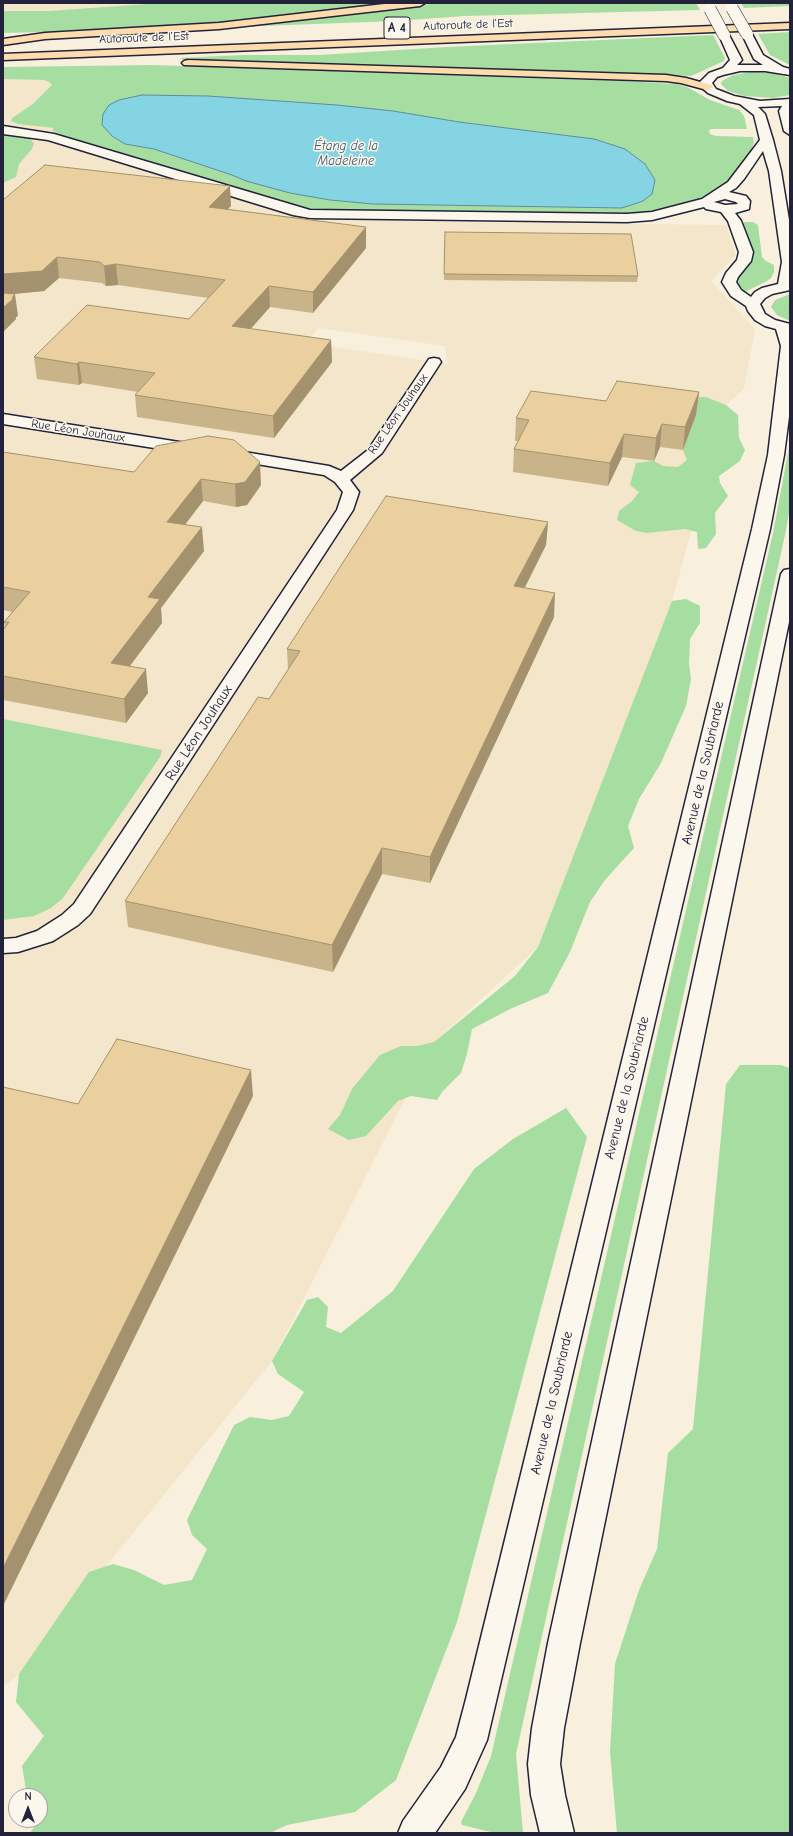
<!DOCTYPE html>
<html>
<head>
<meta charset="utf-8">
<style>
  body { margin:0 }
  #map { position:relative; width:793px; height:1836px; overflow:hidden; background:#f8efdd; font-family:"Comic Neue",sans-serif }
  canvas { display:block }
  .frame { position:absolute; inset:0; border:4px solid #22223b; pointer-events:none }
  .north { position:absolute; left:8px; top:1788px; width:40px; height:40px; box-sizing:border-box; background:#fbf7ec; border:1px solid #a4a2a5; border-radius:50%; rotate:0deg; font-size:11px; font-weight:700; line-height:16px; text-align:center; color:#22223b }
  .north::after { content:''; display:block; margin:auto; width:14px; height:18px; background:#22223b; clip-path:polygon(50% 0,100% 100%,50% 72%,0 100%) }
</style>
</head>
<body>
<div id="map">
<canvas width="793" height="1836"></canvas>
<div class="frame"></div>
<div class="north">N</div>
</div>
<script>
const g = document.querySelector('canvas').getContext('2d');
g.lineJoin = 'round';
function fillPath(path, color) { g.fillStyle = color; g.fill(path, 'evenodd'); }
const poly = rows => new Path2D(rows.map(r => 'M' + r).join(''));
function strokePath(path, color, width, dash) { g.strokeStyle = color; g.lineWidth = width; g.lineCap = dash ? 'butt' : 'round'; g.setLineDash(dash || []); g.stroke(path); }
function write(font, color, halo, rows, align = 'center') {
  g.font = font + ' "Comic Neue",sans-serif'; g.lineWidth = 3; g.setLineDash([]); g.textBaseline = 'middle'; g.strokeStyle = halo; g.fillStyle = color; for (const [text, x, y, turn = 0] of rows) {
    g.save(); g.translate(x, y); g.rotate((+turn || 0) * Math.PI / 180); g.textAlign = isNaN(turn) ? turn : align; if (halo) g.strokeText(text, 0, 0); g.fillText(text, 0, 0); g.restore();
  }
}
fillPath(poly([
  [3,3,195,3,48,11,3,11],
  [123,74,405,210,397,221,726,225,736,255,711,281,755,329,744,389,726,405,672,601,538,947,434,1042,272,1361,19,1674,3,1687,3,78],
  [318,328,445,346,448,364,307,343]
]), '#f4e6ca');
fillPath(poly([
  [163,3,393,3,201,24,85,31,3,33,3,11,48,11],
  [438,3,696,3,700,10,465,16,395,21,235,27],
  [741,3,790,3,790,6,744,8],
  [790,32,790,65,770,55,758,34],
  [713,35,725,58,724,61,691,76,186,60,179,58,244,55,319,55,447,47],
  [152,65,623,81,676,84,687,87,710,100,739,110,744,116,747,129,711,129,709,131,710,134,716,136,753,137,754,142,752,148,753,148,730,180,711,194,683,204,638,215,318,212,296,207,64,137,52,130,54,128,18,124,11,121,12,118,33,104,52,85,49,82,44,80,3,79,3,67],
  [751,72,773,73,790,78,790,95,773,98,744,96,728,91,721,84,722,81,733,75],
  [3,135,29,138,34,143,32,149,19,164,16,177,3,183],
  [746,222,753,222,758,225,762,257,766,261,774,265,774,272,771,278,767,281,745,292,737,283,734,283,734,279,746,266,740,223],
  [790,294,790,321,777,315,771,307,775,300],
  [684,397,706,397,726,405,738,415,739,438,745,450,740,461,719,476,720,483,728,496,715,513,716,534,706,548,698,549,697,532,685,529,647,533,636,531,617,520,619,511,632,501,639,492,630,485,636,463,654,461,663,466,678,467,687,460,683,450,696,415],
  [790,442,790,508,785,535,516,1754,523,1833,495,1833,462,1825,461,1822,476,1793,491,1756,748,641,773,533],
  [686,599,700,606,700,623,690,639,689,664,691,679,686,706,661,763,639,799,628,826,634,848,605,880,590,902,570,952,548,993,510,1009,472,1029,467,1054,461,1073,442,1092,437,1100,411,1096,398,1101,366,1136,349,1140,328,1129,340,1115,352,1089,380,1055,401,1046,417,1046,434,1042,515,976,538,947,672,601],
  [3,719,162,750,160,757,63,898,51,908,34,916,3,920],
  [740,1065,781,1065,790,1068,790,1833,617,1833,610,1752,615,1664,639,1590,657,1549,668,1453,693,1429,726,1084],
  [566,1108,587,1137,457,1622,396,1780,355,1812,287,1825,270,1833,30,1833,35,1826,33,1820,40,1820,40,1796,27,1796,22,1766,44,1736,16,1702,19,1674,89,1572,113,1564,134,1570,164,1585,192,1580,207,1549,192,1535,187,1520,234,1425,250,1417,272,1420,289,1416,304,1392,278,1374,272,1361,307,1300,318,1297,328,1307,326,1327,341,1333,393,1291,474,1169,513,1139]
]), '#a6dea2');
const water = poly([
  [142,95,208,96,337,105,393,111,459,122,594,139,625,149,645,164,655,180,652,194,643,201,622,208,373,204,330,200,290,193,246,181,232,175,154,149,125,144,112,136,102,125,103,114,109,105,119,100,142,95]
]);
fillPath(water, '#85d4e3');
strokePath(water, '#5d8da0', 1);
const minor = poly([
  [747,31,752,34,763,55,783,67,790,69,790,75,765,71,740,71,723,75,717,77,712,83,716,89,734,96,760,101,790,99,790,135,784,131,779,111,782,106,758,107,765,114,773,140,781,171,790,226,790,290,772,294,765,298,760,304,765,314,775,320,790,324,790,409,784,455,770,529,487,1740,465,1789,435,1833,398,1833,403,1821,441,1767,456,1737,466,1699,752,529,768,455,781,346,776,329,765,326,755,320,748,311,746,306,731,296,722,282,726,273,737,260,739,252,728,221,721,212,706,209,704,207,652,220,627,222,310,218,293,215,48,140,3,134,3,126,54,134,310,210,627,214,652,212,702,199,728,182,760,140,754,115,740,104,727,101,708,93,701,87,700,82,709,73,723,68,730,60,719,35,720,33,724,32,729,35,742,60,737,65,763,65,754,59,742,34,747,31],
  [763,151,769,171,782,262,778,284,762,288,755,292,751,297,741,290,736,282,738,277,751,261,753,252,741,221,735,213,749,209,750,201,746,196,729,192,736,188,744,179,763,151],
  [725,199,736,202,738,204,725,205,714,202,725,199],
  [434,358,439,359,441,362,382,453,350,480,359,492,353,510,90,914,78,925,53,941,18,952,3,953,3,939,16,938,37,931,62,915,74,904,337,510,343,492,335,482,324,475,226,459,220,457,218,454,220,451,226,449,329,466,341,471,368,450,429,359,434,358],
  [3,414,192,444,198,446,200,449,198,452,192,454,3,424,3,414],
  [790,569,790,617,580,1643,564,1728,560,1764,565,1795,574,1833,540,1833,531,1795,528,1764,532,1728,548,1643,781,574,784,570,790,569]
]);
const highway = poly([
  [393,3,425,3,420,6,219,29,45,39,3,45,3,39,45,33,219,23,393,3],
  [790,23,790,29,3,60,3,54,790,23],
  [188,60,666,75,686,78,711,85,713,87,707,90,681,83,666,81,184,65,182,63,184,61,188,60]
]);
strokePath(minor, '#22223b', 3);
strokePath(highway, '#22223b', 3);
fillPath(minor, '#fbf7ec');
fillPath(highway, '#fedbac');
const minorBridge = poly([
  [732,8,747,34],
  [710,9,724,35]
]);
strokePath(minorBridge, '#22223b', 13, []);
strokePath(minorBridge, '#fbf7ec', 12);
fillPath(poly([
  [3,200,231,206,227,209,366,227,366,248,313,313,270,307,250,329,331,340,332,362,274,438,137,417,135,395,138,392,82,383,79,385,37,379,34,357,189,319,208,298,118,285,106,286,102,283,59,278,44,291,12,294,18,316,16,317,16,319,3,332],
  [445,232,638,276,637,282,444,280],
  [699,392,696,415,683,450,660,447,654,461,622,457,608,486,513,472,514,449,518,441,515,441,516,418,606,401],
  [3,452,134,472,261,485,247,505,236,507,203,501,185,525,204,551,161,608,162,623,130,666,148,693,126,723,3,700,3,630,5,627,4,622,12,612,3,610],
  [548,522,546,545,525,588,554,617,430,883,382,874,333,972,128,927,125,901,269,699,288,670,287,649]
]), '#c9b389');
fillPath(poly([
  [230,186,231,206,210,227,209,207],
  [366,227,366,248,313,313,313,292],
  [57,257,59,278,44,291,3,295,3,274],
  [116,264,118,285,106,286,104,266],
  [269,286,270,307,234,348,232,326],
  [15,294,18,316,16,317,16,319,3,332,3,308],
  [331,340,332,362,274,438,273,416],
  [79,362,82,383,79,385,77,364],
  [699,392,696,415,683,450,685,427],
  [662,424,660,447,654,461,656,438],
  [624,434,622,457,608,486,610,463],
  [260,462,261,485,247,505,236,507,235,484],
  [201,479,203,501,169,545,167,522],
  [548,522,546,545,513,610,514,586],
  [202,527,204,551,161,608,162,623,114,687,111,663,148,597],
  [555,593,554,617,430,883,430,857],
  [146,669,148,693,126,723,124,699],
  [382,848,382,874,333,972,332,945],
  [251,1070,253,1096,3,1606,3,1568]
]), '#a4926f');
const building = poly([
  [45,165,230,186,209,207,366,227,313,292,269,286,232,326,331,340,273,416,135,395,155,373,79,362,77,364,34,357,87,305,189,319,225,280,116,264,104,266,100,262,57,257,42,271,3,274,3,200,45,165],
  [445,232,631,234,638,276,444,274,445,232],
  [3,293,15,294,12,298,14,298,3,308,3,293],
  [617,381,699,392,685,427,662,424,656,438,624,434,610,463,514,449,529,420,516,418,531,391,606,401,617,381],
  [208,436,234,440,260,462,245,482,235,484,201,479,167,522,202,527,148,597,160,599,111,663,146,669,124,699,3,676,3,630,9,622,4,622,30,592,3,587,3,452,134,472,156,446,208,436],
  [386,496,548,522,514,586,555,593,430,857,382,848,332,945,125,901,258,697,269,699,300,651,287,649,386,496],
  [117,1039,251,1070,3,1568,3,1087,78,1104,117,1039]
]);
fillPath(building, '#ead09f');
strokePath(building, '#a4926f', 1);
write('12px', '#22223b', '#fbf7ec', [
  ["Autoroute de l’Est",468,25,-2],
  ["Autoroute de l’Est",144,38,-2],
  ["Rue Léon Jouhaux",398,414,-55],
  ["Rue Léon Jouhaux",78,431,9]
]);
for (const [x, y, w] of [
  [397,28,26]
]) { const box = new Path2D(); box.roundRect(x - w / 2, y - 11, w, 22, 3); g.fillStyle = '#fbf7ec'; g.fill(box); strokePath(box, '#22223b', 1); }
write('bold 13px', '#22223b', null, [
  ["A 4",397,28]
]);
write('italic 13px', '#40576d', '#fbf7ec', [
  ["Étang de la",346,146],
  ["Madeleine",346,161]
]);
write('14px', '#22223b', '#fbf7ec', [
  ["Rue Léon Jouhaux",199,733,-57],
  ["Avenue de la Soubriarde",703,773,-77],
  ["Avenue de la Soubriarde",627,1088,-76],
  ["Avenue de la Soubriarde",552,1403,-77]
]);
</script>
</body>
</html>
